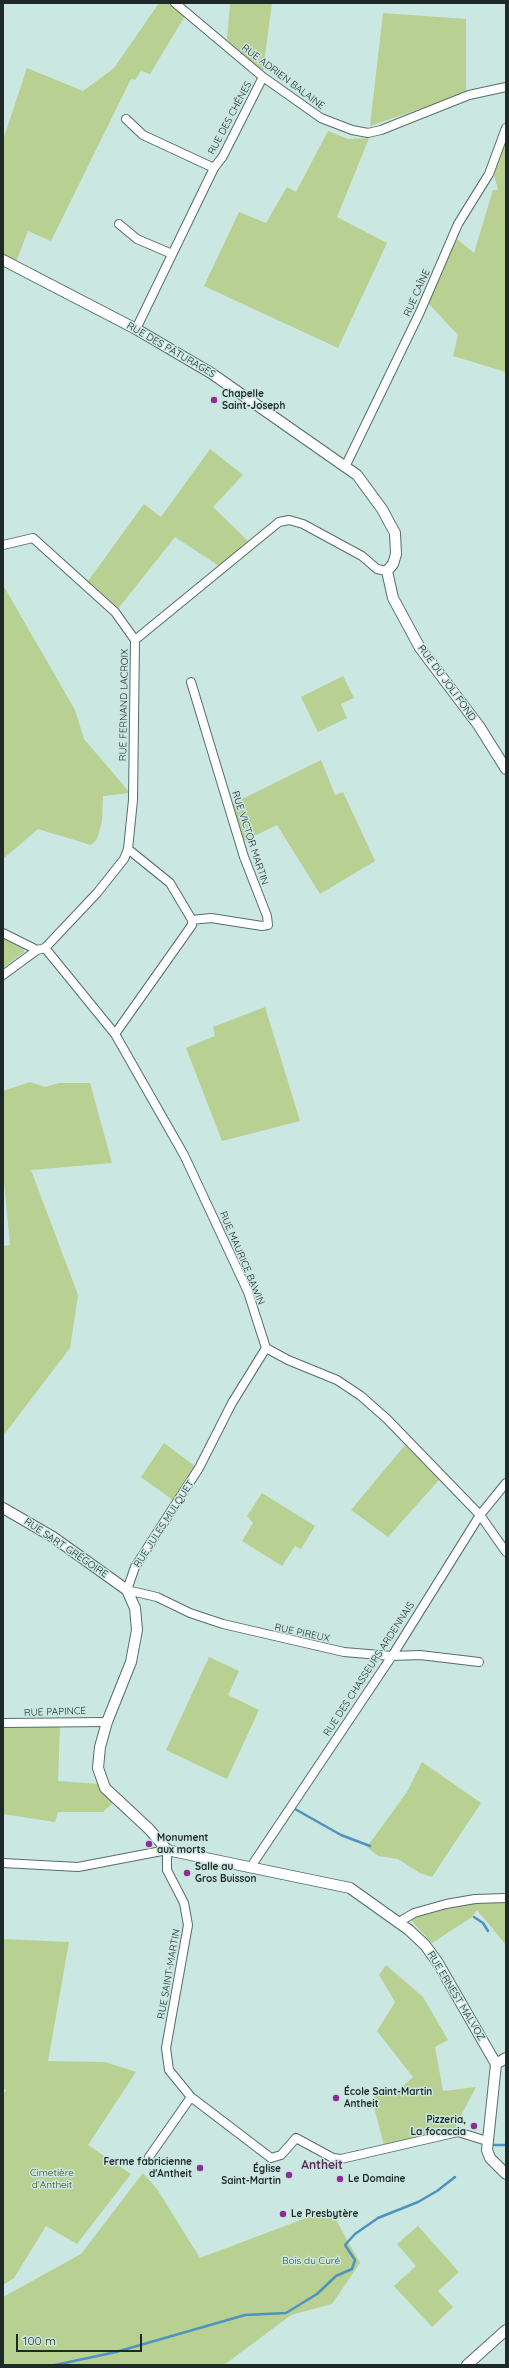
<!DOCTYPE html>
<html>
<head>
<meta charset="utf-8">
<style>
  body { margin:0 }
  #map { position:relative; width:509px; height:2368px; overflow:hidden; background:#cbe7e1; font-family:Quicksand,sans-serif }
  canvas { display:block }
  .frame { position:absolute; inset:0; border:4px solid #1f2927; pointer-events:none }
  .scale { position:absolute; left:16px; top:2334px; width:126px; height:18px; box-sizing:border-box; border:2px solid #1f2927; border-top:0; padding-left:5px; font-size:12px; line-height:14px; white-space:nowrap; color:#1f2927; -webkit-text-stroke:3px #cbe7e1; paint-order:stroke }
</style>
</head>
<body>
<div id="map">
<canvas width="509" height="2368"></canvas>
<div class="frame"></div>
<div class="scale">100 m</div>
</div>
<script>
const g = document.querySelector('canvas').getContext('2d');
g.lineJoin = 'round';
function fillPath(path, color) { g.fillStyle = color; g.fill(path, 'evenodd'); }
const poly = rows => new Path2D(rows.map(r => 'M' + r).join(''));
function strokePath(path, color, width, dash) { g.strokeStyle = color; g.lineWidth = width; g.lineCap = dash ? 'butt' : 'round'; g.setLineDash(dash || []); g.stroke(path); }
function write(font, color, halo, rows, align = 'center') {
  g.font = font + ' Quicksand,sans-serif'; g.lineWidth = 3; g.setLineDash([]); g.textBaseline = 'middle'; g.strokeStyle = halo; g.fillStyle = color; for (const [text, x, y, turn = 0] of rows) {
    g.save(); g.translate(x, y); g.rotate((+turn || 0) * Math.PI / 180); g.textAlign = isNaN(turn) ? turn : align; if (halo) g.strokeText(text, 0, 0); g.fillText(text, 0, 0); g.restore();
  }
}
fillPath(poly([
  [159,3,170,3,185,16,150,74,141,71,135,80,131,79,51,241,28,231,16,262,3,255,3,140,27,68,83,91,114,68],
  [230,3,272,3,263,71,227,40],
  [383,13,466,19,466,93,370,126],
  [328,131,348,139,369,138,337,217,387,243,338,348,204,286,239,212,266,223,287,187,296,192],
  [506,142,506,372,453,356,458,335,428,303,457,239,474,253,493,190,498,190,494,175],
  [210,449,243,475,213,507,248,541,219,566,175,537,117,610,116,606,88,581,144,504,161,517],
  [3,585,75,710,84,739,130,793,103,796,102,821,97,839,91,845,38,829,3,859],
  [343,676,354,698,341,704,347,718,318,732,301,697],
  [321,760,335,795,343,792,375,861,320,894,277,825,244,841,230,805],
  [3,934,23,944,24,952,3,968],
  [265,1007,300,1121,222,1141,186,1048,215,1036,213,1027],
  [30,1082,45,1087,59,1083,90,1083,112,1163,31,1170,78,1295,70,1348,3,1436,3,1246,10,1245,3,1171,3,1091],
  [164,1443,196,1467,174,1501,141,1477],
  [405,1445,439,1480,388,1537,351,1510],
  [262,1493,315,1526,301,1549,295,1546,282,1566,242,1541,253,1523,247,1516],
  [209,1657,239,1671,228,1695,259,1710,227,1779,166,1750],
  [60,1726,58,1781,99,1784,114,1802,103,1812,58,1812,55,1822,3,1814,3,1727],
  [422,1762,481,1803,432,1877,420,1873,398,1859,378,1856,367,1847,407,1792],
  [506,1901,506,1945,477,1910,472,1917,432,1943,410,1919,421,1914,464,1904],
  [3,1939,69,1942,48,2061,105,2062,136,2072,88,2145,131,2174,77,2244,46,2226,14,2278,3,2285,3,2094,6,2090,3,2088],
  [386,1965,423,1997,448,2040,435,2047,443,2091,476,2087,454,2129,438,2131,407,2142,384,2145,374,2107,374,2088,400,2089,413,2077,377,2031,395,2002,379,1975],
  [143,2173,157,2189,200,2258,330,2209,360,2263,332,2304,291,2315,224,2365,3,2365,3,2297,81,2254],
  [418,2226,459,2272,438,2291,453,2307,432,2327,394,2286,416,2266,397,2244]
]), '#b8d091');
strokePath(poly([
  [295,1809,341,1835,370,1846],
  [474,1917,483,1923,488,1931],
  [494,2145,506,2145],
  [55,2365,116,2352,245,2315,286,2313,317,2294,336,2276,352,2269,355,2260,345,2245,355,2234,378,2218,418,2202,437,2191,455,2177]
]), '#4d93c0', 2.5);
const minor = poly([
  [175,3,263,77,321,118,352,130,368,133,381,130,469,95,506,87],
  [126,119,143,135,214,168],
  [119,224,137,239,172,254],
  [136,329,214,168,223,156,263,77],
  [345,467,420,312,458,224,489,174,506,128],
  [3,545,33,538,115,612,135,640],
  [191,682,244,857,267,916,268,925,262,926,211,918,192,920],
  [3,933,37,950],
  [45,948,115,1034,184,1155,248,1292,266,1348,288,1360,337,1380,361,1396,387,1419,480,1515,506,1552],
  [3,975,37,950,45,948,97,893,124,859,128,849,133,800,135,640,279,522,289,520,303,524,362,556,377,569,387,571],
  [115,1034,192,925,192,920,170,883,128,849],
  [266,1348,232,1403,199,1468,135,1567,127,1590,157,1597,190,1613,223,1624,344,1652,392,1656,420,1655,479,1662],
  [3,1723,107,1722],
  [3,1863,78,1867,167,1850,167,1870,184,1903,188,1925,166,2048,169,2070,191,2097,271,2158,281,2155,296,2138,333,2158,341,2159,458,2132,487,2141],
  [250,1868,392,1656,480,1515,506,1483],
  [399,1922,414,1913,446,1904,475,1899,506,1898],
  [149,2157,191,2097]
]);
const tertiary = poly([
  [3,260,136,329,211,373,357,475,382,509,395,533,396,554,393,564,387,571,393,598,420,648,479,726,506,769],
  [3,1508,53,1537,127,1590,135,1608,137,1630,131,1662,107,1722,100,1747,98,1768,105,1788,149,1829,167,1850,350,1888,409,1930,425,1945,438,1963,496,2064,487,2150,490,2158,506,2174],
  [496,2064,506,2058],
  [467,2365,506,2330]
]);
strokePath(minor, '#566e69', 10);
strokePath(tertiary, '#566e69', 12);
strokePath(minor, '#fff', 8);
strokePath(tertiary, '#fff', 10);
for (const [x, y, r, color] of [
  [214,400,4,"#8e2d95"],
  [149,1844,4,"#8e2d95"],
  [187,1873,4,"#8e2d95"],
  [336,2098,4,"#8e2d95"],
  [474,2126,4,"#8e2d95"],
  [200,2168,4,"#8e2d95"],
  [289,2175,4,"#8e2d95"],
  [340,2179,4,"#8e2d95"],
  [283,2214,4,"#8e2d95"]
]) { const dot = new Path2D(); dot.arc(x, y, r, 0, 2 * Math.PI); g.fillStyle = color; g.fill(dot); strokePath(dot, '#cbe7e1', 1.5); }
write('10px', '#1f2927', '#cbe7e1', [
  ["RUE ADRIEN BALAINE",283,77,37],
  ["RUE DES CHÊNES",230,118,-62],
  ["RUE CAÎNE",417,293,-66],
  ["RUE DES PÂTURAGES",171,350,30],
  ["RUE DU JOLI FOND",447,683,54],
  ["RUE FERNAND LACROIX",124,705,-89],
  ["RUE VICTOR MARTIN",250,838,72],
  ["RUE MAURICE BAWIN",242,1258,67],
  ["RUE JULES MULQUET",164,1524,-57],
  ["RUE SART GRÉGOIRE",66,1548,34],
  ["RUE PIREUX",302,1633,12],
  ["RUE DES CHASSEURS ARDENNAIS",369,1669,-57],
  ["RUE PAPINCE",55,1712,-2],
  ["RUE SAINT-MARTIN",169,1974,-80],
  ["RUE ERNEST MALVOZ",456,1996,59]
]);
write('bold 10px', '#1f2927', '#cbe7e1', [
  ["Chapelle",222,394],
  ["Saint-Joseph",222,406],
  ["Monument",157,1838],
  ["aux morts",157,1850],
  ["Salle au",195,1867],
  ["Gros Buisson",195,1879],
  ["École Saint-Martin",344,2092],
  ["Antheit",344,2104],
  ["Pizzeria,",466,2120,"right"],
  ["La focaccia",466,2132,"right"],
  ["Ferme fabricienne",192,2162,"right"],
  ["d'Antheit",192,2174,"right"],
  ["Église",281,2169,"right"],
  ["Saint-Martin",281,2181,"right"],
  ["Le Domaine",348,2179],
  ["Le Presbytère",291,2214]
], 'left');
write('10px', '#394916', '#cbe7e1', [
  ["Cimetière",52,2173],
  ["d'Antheit",52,2185],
  ["Bois du Curé",311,2261]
]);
write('bold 12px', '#5a2b5d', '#cbe7e1', [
  ["Antheit",322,2165]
]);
</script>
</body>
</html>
